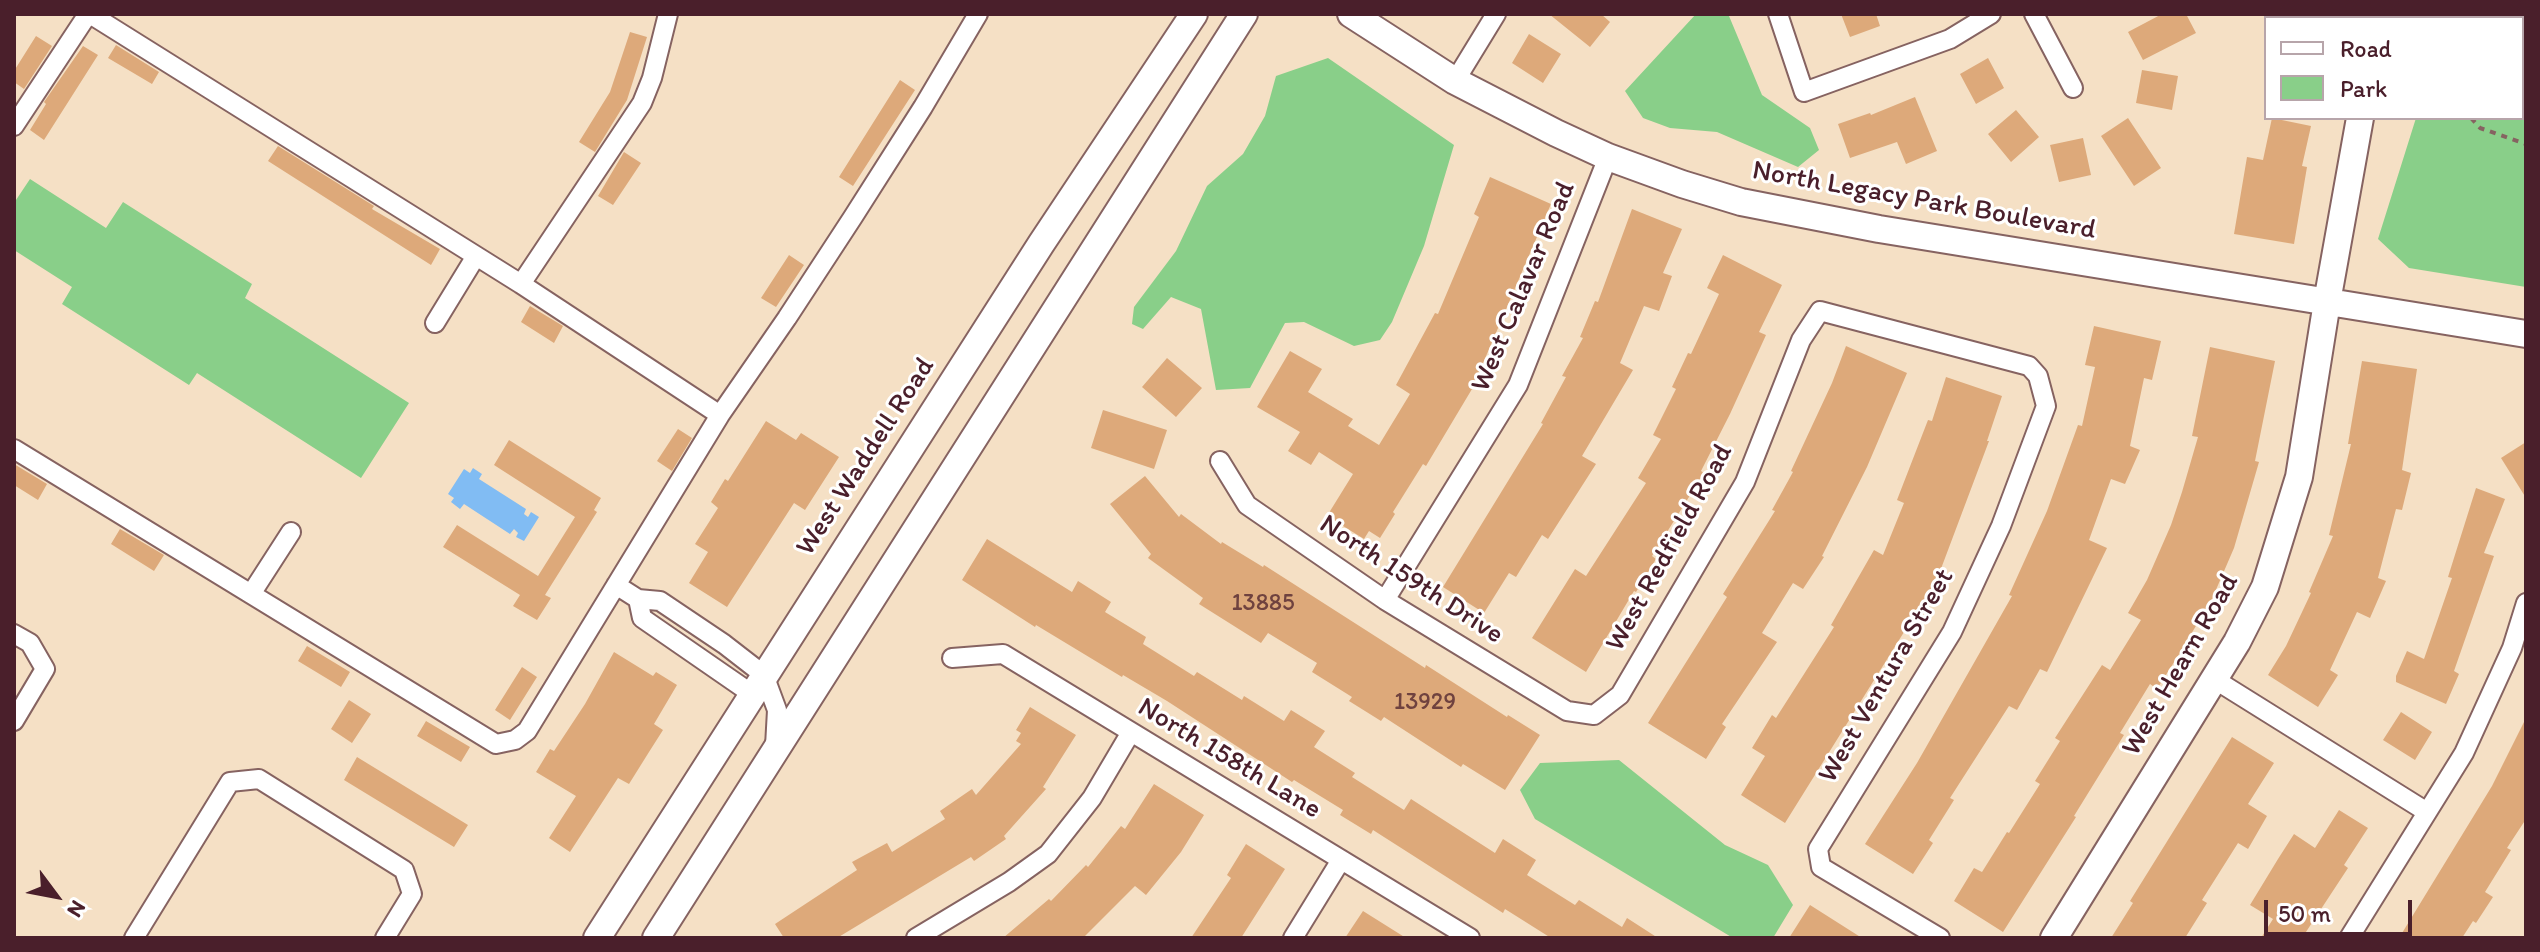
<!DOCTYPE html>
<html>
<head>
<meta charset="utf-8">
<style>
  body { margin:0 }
  #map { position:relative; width:2540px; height:952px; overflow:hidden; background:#f5e0c5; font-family:Itim,sans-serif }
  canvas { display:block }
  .frame { position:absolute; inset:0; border:16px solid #4a1f2b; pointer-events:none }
  .legend { position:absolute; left:2264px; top:16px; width:260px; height:104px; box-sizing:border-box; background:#fff; border:2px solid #b7a5aa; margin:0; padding:10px 14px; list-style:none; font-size:24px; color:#4a1f2b }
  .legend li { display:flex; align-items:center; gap:16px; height:40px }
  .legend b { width:40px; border:2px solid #b7a5aa }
  .north { position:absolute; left:16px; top:856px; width:80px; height:80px; -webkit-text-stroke:6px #fff; paint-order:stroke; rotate:122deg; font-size:22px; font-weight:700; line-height:32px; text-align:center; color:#4a1f2b }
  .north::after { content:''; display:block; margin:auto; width:28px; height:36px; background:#4a1f2b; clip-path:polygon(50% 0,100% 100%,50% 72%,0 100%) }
  .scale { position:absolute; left:2264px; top:900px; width:148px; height:36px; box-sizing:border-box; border:4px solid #4a1f2b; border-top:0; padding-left:10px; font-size:24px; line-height:28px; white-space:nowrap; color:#4a1f2b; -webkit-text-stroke:6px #fff; paint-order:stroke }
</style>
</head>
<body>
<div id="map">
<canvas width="2540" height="952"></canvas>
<div class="frame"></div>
<ul class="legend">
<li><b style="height:10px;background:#fff"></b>Road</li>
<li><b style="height:22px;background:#89cf89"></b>Park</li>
</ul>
<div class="north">N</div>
<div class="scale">50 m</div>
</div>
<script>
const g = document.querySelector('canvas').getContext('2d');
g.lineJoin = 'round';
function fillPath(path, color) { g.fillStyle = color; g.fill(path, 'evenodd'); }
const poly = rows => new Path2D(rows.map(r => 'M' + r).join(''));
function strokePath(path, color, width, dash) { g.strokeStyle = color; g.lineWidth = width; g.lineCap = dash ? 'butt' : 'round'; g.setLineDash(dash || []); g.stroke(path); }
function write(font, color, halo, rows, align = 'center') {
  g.font = font + ' Itim,sans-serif'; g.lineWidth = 6; g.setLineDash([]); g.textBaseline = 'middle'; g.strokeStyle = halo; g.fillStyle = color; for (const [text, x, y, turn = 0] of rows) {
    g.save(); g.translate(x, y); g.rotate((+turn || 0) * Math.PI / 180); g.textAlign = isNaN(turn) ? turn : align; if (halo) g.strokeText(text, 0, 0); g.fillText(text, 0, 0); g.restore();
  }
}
fillPath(poly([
  [1696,14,1729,16,1762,95,1810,128,1819,150,1798,167,1717,132,1670,128,1643,118,1625,91],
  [1328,58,1454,145,1424,246,1392,322,1380,340,1354,346,1304,322,1285,323,1250,388,1216,390,1201,309,1171,297,1143,329,1132,324,1134,307,1176,251,1207,186,1243,154,1265,116,1276,76],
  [2522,107,2526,108,2526,287,2409,268,2378,239,2416,118,2522,118],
  [30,179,106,228,123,202,252,284,245,298,409,403,361,478,197,373,189,385,62,304,72,287,14,250,14,203],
  [1619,760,1725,845,1768,865,1793,905,1773,938,1733,938,1535,819,1520,790,1540,763]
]), '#89cf89');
fillPath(poly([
  [473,468,482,474,479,479,526,509,524,514,528,517,531,512,539,517,524,541,516,537,518,533,514,529,510,534,464,504,460,509,451,502,454,498,448,494,464,469,470,473]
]), '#81bcf3');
fillPath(poly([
  [1549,14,1601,14,1610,22,1590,47],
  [1841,14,1876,14,1880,26,1850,37],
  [2162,14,2186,14,2196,33,2143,60,2128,32],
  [630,32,647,37,627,100,595,152,579,142,610,92],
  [1529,34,1561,54,1543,83,1512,63],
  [36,36,52,46,24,89,14,82,14,71],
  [116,45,159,72,152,84,108,58],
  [83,46,98,55,44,140,30,130,46,104,44,102],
  [1988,58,2004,88,1976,104,1960,74],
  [2142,70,2178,76,2172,110,2136,103],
  [900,80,915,90,853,186,839,177],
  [1915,97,1937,151,1906,164,1897,142,1850,158,1838,124,1870,113,1871,115],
  [2016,110,2039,137,2011,162,1988,134],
  [2128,118,2161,168,2134,186,2101,136],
  [2272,118,2311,126,2302,166,2307,167,2294,244,2234,234,2247,157,2263,160],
  [2083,138,2091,175,2059,182,2050,145],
  [278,146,374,206,372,209,440,249,431,265,268,161],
  [624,152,641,163,613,205,598,196],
  [1490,177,1551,204,1472,389,1426,466,1423,464,1393,512,1395,514,1380,538,1369,531,1364,539,1327,516,1353,474,1319,452,1311,465,1288,451,1300,432,1257,407,1290,351,1322,369,1308,392,1353,419,1348,426,1379,445,1410,394,1396,385,1435,313,1438,314,1479,217,1474,214],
  [1632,209,1682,229,1663,273,1672,276,1659,311,1644,306,1620,363,1633,370,1582,456,1596,464,1548,539,1542,535,1516,577,1509,573,1484,613,1443,587,1543,424,1541,423,1566,377,1562,376,1583,338,1580,337,1595,301,1598,302],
  [789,255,804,265,776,307,761,298],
  [1723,255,1782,285,1759,332,1766,335,1730,414,1701,471,1704,473,1652,556,1656,559,1636,592,1634,591,1586,672,1532,638,1575,569,1586,576,1646,483,1638,478,1661,439,1653,435,1676,389,1672,387,1688,353,1691,354,1719,294,1707,288],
  [530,306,563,326,554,343,521,322],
  [2094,326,2161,341,2152,380,2144,378,2130,446,2140,450,2125,484,2111,479,2089,540,2107,548,2047,672,2040,669,2017,710,2009,706,1950,798,1954,800,1929,840,1933,843,1913,874,1865,844,1917,763,2012,596,2009,595,2047,511,2078,425,2082,426,2095,367,2085,365],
  [1846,346,1907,373,1867,467,1822,556,1824,557,1803,589,1793,583,1762,633,1777,642,1722,724,1726,727,1706,759,1648,723,1727,597,1723,594,1775,511,1772,510,1793,472,1791,471,1832,383],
  [2210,347,2275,361,2255,461,2259,462,2234,548,2212,599,2178,656,2157,689,2150,684,2120,733,2124,735,2074,816,2076,817,2003,932,1954,901,1974,868,1982,872,2007,832,2009,833,2040,784,2035,781,2060,741,2055,738,2102,665,2110,670,2141,620,2128,613,2147,580,2171,525,2182,492,2198,437,2192,436],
  [1167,358,1202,388,1176,417,1142,387],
  [2362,361,2417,369,2402,470,2411,473,2402,510,2396,509,2378,578,2386,581,2370,618,2357,612,2330,670,2338,675,2318,707,2268,675,2286,646,2311,593,2309,592,2333,536,2329,535,2351,444,2348,444],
  [1946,377,2002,396,1987,441,1989,441,1936,582,1916,617,1914,616,1785,823,1741,795,1765,756,1752,748,1772,715,1776,718,1834,627,1831,625,1874,550,1883,555,1904,503,1897,500,1928,420,1932,421],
  [1103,410,1167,430,1154,469,1091,448],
  [766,421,796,440,801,433,839,457,805,510,794,503,727,607,689,583,708,552,695,544,718,508,711,502,725,479,728,481],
  [678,429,692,438,672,471,657,461],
  [509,440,601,498,594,510,597,512,545,595,551,598,537,620,513,606,520,595,443,547,457,525,538,576,575,517,494,465],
  [2526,442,2526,498,2501,458],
  [14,464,47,484,38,500,14,485],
  [1145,476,1179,517,1181,514,1221,544,1222,542,1263,567,1264,565,1425,668,1426,665,1507,717,1508,715,1540,735,1505,790,1463,764,1461,767,1384,717,1381,721,1349,701,1352,697,1312,672,1317,663,1268,633,1261,643,1199,604,1203,598,1148,558,1151,554,1110,504],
  [2476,488,2505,499,2484,553,2494,556,2454,671,2459,674,2446,704,2396,682,2396,676,2407,651,2424,659,2452,578,2448,577],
  [120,529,164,555,154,571,111,544],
  [987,539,1072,592,1078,581,1111,602,1105,612,1146,637,1143,644,1194,676,1197,672,1242,700,1244,696,1284,721,1291,710,1325,731,1314,747,1355,773,1352,777,1404,810,1411,799,1495,853,1503,839,1536,860,1527,875,1575,905,1579,900,1622,927,1627,918,1658,938,1551,938,1505,909,1503,913,1373,830,1371,834,1340,815,1343,810,1294,780,1292,782,1167,701,1123,675,1122,677,1036,625,1035,627,962,580],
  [307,646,350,672,341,687,298,661],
  [614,652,653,676,656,672,677,685,654,724,663,730,649,752,629,784,618,778,570,852,549,838,576,796,536,772,550,749,554,751,585,704],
  [522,667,537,677,510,720,495,710],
  [349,700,371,714,352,743,331,729],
  [1030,707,1076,735,1043,787,1046,789,1004,836,1006,839,974,861,971,857,837,938,784,938,775,924,857,870,852,862,887,843,892,852,945,819,940,811,972,789,976,795,1021,744,1016,741,1021,733,1016,730],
  [2401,712,2432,732,2415,760,2383,740],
  [2526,718,2526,819,2507,848,2511,850,2485,892,2493,897,2476,923,2473,921,2462,938,2399,938,2492,786],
  [426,721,470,747,461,762,417,736],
  [2232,737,2274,763,2248,804,2267,816,2248,849,2238,843,2202,900,2207,903,2185,938,2111,938,2133,903,2130,901],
  [357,757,468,825,454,847,344,780],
  [1154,784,1204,815,1181,852,1146,895,1135,886,1083,938,1003,938,1049,899,1051,901,1086,865,1088,867,1121,826,1125,829],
  [2339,810,2368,828,2344,865,2348,868,2302,938,2261,938,2273,919,2250,905,2278,859,2294,834,2315,848],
  [1246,844,1285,869,1241,938,1191,938,1231,878,1227,875],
  [1810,905,1862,938,1789,938],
  [1363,911,1406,938,1345,938]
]), '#dda97a');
const street = poly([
  [90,14,521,284,720,415],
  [1778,14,1804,92,1950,39,1991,14],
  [2034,14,2073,88],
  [2522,65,2526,66],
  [1455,81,1496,14],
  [14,126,88,14],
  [521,284,642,103,652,78,668,14],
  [435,323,476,256],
  [14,449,496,744,515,740,527,731,720,415,787,318,853,217,923,107,978,14],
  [1220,461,1247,505,1385,600,1567,711,1594,715,1620,695,1745,482,1801,340,1820,311,2029,366,2038,376,2046,406,2001,526,1952,632,1818,849,1821,867,1940,938],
  [616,585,638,599,660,601,724,644,764,675,777,710,775,746],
  [251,594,291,532],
  [638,599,642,618,752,694],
  [1385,600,1518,385,1608,157],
  [14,634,30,643,45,669,14,721],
  [952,658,1003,654,1470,938],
  [2214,679,2427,812],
  [134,938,230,782,259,779,404,870,412,894,385,938],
  [916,938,1009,882,1048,854,1092,798,1131,732],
  [1293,938,1341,860],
  [2349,938,2464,753,2512,648,2526,603]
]);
const secondary = poly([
  [1351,14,1455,81,1556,133,1608,157,1682,184,1741,202,1879,229,2526,334],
  [2383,18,2385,14],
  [597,938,1041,244,1194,14],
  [656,938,1244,14],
  [2054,938,2237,642,2265,587,2299,477,2327,302,2360,118]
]);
strokePath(street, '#866361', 22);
strokePath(secondary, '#866361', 30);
strokePath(poly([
  [2471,118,2480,128,2526,144]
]), '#866361', 4, [6, 6]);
strokePath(street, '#fff', 18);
strokePath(secondary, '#fff', 26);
write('24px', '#6f423f', null, [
  ["13885",1263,604],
  ["13929",1425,703]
]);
write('28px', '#4a1f2b', '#fff', [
  ["North Legacy Park Boulevard",1924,201,10],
  ["West Calavar Road",1524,287,-67],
  ["West Waddell Road",866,457,-57],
  ["West Redfield Road",1670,548,-61],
  ["North 159th Drive",1411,580,33],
  ["West Hearn Road",2181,665,-60],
  ["West Ventura Street",1887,676,-60],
  ["North 158th Lane",1229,759,31]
]);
</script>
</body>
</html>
